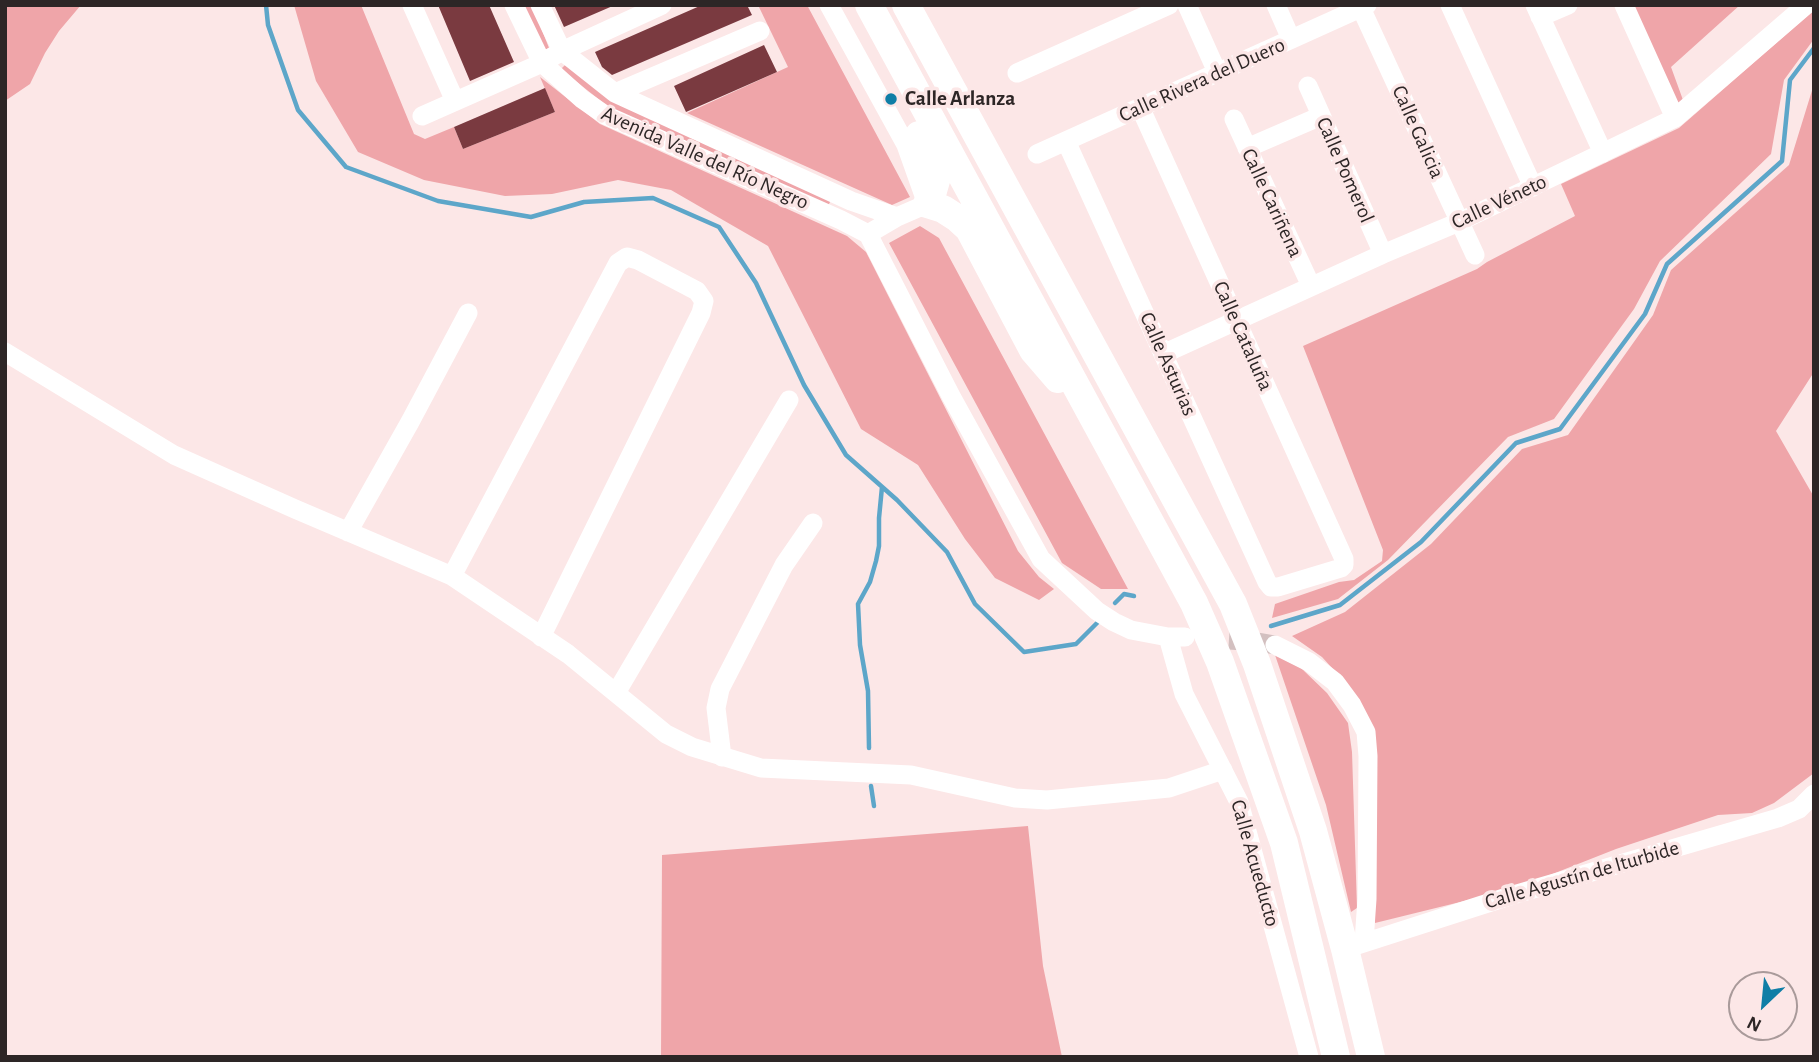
<!DOCTYPE html>
<html>
<head>
<meta charset="utf-8">
<style>
  body { margin:0 }
  #map { position:relative; width:1819px; height:1062px; overflow:hidden; background:#fce7e7; font-family:"Alegreya Sans",sans-serif }
  canvas { display:block }
  .frame { position:absolute; inset:0; border:7px solid #2d2626; pointer-events:none }
  .north { position:absolute; left:1728px; top:971px; width:70px; height:70px; box-sizing:border-box; background:#fce7e7; border:2px solid #a99a9a; border-radius:50%; rotate:206deg; font-size:19px; font-weight:700; line-height:28px; text-align:center; color:#2d2626 }
  .north::after { content:''; display:block; margin:auto; width:24px; height:32px; background:#0f7ea6; clip-path:polygon(50% 0,100% 100%,50% 72%,0 100%) }
</style>
</head>
<body>
<div id="map">
<canvas width="1819" height="1062"></canvas>
<div class="frame"></div>
<div class="north">N</div>
</div>
<script>
const g = document.querySelector('canvas').getContext('2d');
g.lineJoin = 'round';
function fillPath(path, color) { g.fillStyle = color; g.fill(path, 'evenodd'); }
const poly = rows => new Path2D(rows.map(r => 'M' + r).join(''));
function strokePath(path, color, width, dash) { g.strokeStyle = color; g.lineWidth = width; g.lineCap = dash ? 'butt' : 'round'; g.setLineDash(dash || []); g.stroke(path); }
function write(font, color, halo, rows, align = 'center') {
  g.font = font + ' "Alegreya Sans",sans-serif'; g.lineWidth = 7; g.setLineDash([]); g.textBaseline = 'middle'; g.strokeStyle = halo; g.fillStyle = color; for (const [text, x, y, turn = 0] of rows) {
    g.save(); g.translate(x, y); g.rotate((+turn || 0) * Math.PI / 180); g.textAlign = isNaN(turn) ? turn : align; if (halo) g.strokeText(text, 0, 0); g.fillText(text, 0, 0); g.restore();
  }
}
fillPath(poly([
  [5,5,81,5,59,31,45,53,30,84,5,101],
  [294,5,361,5,414,134,425,139,454,127,463,149,555,112,540,77,600,124,847,236,866,252,1018,551,1039,577,1054,589,1039,600,995,578,965,539,918,465,861,429,768,246,671,190,618,180,552,194,505,196,424,180,358,152,316,81],
  [522,5,532,5,549,48,544,50],
  [758,5,807,5,910,197,892,205,687,113,788,67],
  [1632,5,1740,5,1671,67,1683,100,1677,106],
  [1814,10,1814,39,1784,80,1771,154,1660,261,1634,309,1554,419,1508,437,1388,560,1338,599,1272,618,1275,604,1339,582,1354,580,1382,561,1383,550,1303,346,1477,269,1487,262,1575,216,1561,184,1679,128],
  [566,64,831,200,828,206,611,109,563,71,562,68],
  [1814,84,1814,372,1776,431,1814,497,1814,773,1774,803,1752,813,1718,815,1616,849,1517,888,1375,923,1374,744,1342,679,1322,657,1292,636,1345,612,1431,544,1522,449,1568,435,1653,315,1671,270,1789,165],
  [920,226,939,238,1128,589,1101,589,1062,563,889,243],
  [1275,655,1301,668,1327,693,1348,723,1352,752,1357,908,1351,912,1326,805],
  [1028,826,1043,966,1062,1057,661,1057,662,855]
]), '#efa5a9');
strokePath(poly([
  [266,5,268,25,298,110,346,167,438,201,531,217,584,202,653,198,719,227,756,283,804,385,846,455,897,500,947,552,975,604,1024,652,1076,644,1100,620],
  [1115,603,1124,594,1134,596],
  [1271,626,1340,605,1421,542,1516,443,1560,429,1645,314,1667,264,1782,161,1790,80,1814,48],
  [869,748,868,691,860,645,858,604,870,582,876,561,879,546,879,518,882,487],
  [871,786,874,806]
]), '#5da6c9', 4.5);
fillPath(poly([
  [438,5,489,5,514,62,470,81],
  [554,5,615,5,564,27],
  [702,5,747,5,752,15,612,75,602,67,595,52],
  [764,45,777,72,686,112,674,86],
  [545,88,555,112,463,149,454,127]
]), '#7a3a40');
strokePath(poly([
  [1200,638,1257,642,1275,645]
]), '#d3c0c0', 19, [19, 10]);
strokePath(poly([
  [412,5,455,101],
  [514,5,542,63,582,99,605,115,841,220,868,234],
  [540,5,562,51,615,93,851,201,897,217],
  [829,5,906,145,927,204,897,217,868,234],
  [1187,5,1217,72],
  [1276,5,1291,39],
  [1450,5,1533,187],
  [1535,5,1603,153],
  [1624,5,1675,118],
  [1361,8,1475,255],
  [1540,17,1568,5],
  [1017,73,1169,5],
  [1308,86,1383,254],
  [615,93,760,31],
  [422,116,542,63,562,51,662,5],
  [1234,119,1311,286],
  [1066,141,1267,582,1271,587,1278,587,1341,568,1344,565,1344,559,1140,107],
  [1247,148,1321,116],
  [1037,154,1367,5],
  [868,234,951,396,1041,559,1097,611,1114,622,1131,630,1168,637,1185,637],
  [5,352,174,455,295,509,452,576,568,654,666,734,692,747,761,768,911,775,1015,798,1047,800,1169,788,1223,770],
  [1163,354,1383,254,1459,222,1675,118,1806,5],
  [348,532,410,422,468,313],
  [452,576,618,263,627,257,638,260,697,291,704,301,701,313,541,637],
  [1168,637,1184,694,1239,802,1309,1057],
  [1275,645,1309,662,1335,682,1352,705,1366,732,1368,756,1367,899,1364,942],
  [616,693,789,400],
  [722,757,716,708,720,689,784,565,813,523],
  [1345,949,1513,895,1778,818,1799,809,1814,794]
]), '#fff', 19);
strokePath(poly([
  [869,5,1194,603,1220,662,1284,843,1336,1057],
  [906,5,1233,604,1257,664,1313,831,1345,949,1371,1057],
  [919,135,934,164,937,177,933,191,927,204,943,209,957,218,969,229,1033,350,1058,379]
]), '#fff', 28);
for (const [x, y, r, color] of [
  [891,99,7,"#0f7ea6"]
]) { const dot = new Path2D(); dot.arc(x, y, r, 0, 2 * Math.PI); g.fillStyle = color; g.fill(dot); strokePath(dot, '#fce7e7', 2.5); }
write('21px', '#2d2626', '#fce7e7', [
  ["Calle Rivera del Duero",1202,80,-24],
  ["Calle Galicia",1418,132,66],
  ["Avenida Valle del Río Negro",705,158,24],
  ["Calle Pomerol",1345,170,66],
  ["Calle Véneto",1499,202,-25],
  ["Calle Cariñena",1272,203,65],
  ["Calle Cataluña",1243,336,66],
  ["Calle Asturias",1168,364,66],
  ["Calle Acueducto",1255,863,74],
  ["Calle Agustín de Iturbide",1582,875,-16]
]);
write('bold 21px', '#2d2626', '#fce7e7', [
  ["Calle Arlanza",905,99]
], 'left');
</script>
</body>
</html>
